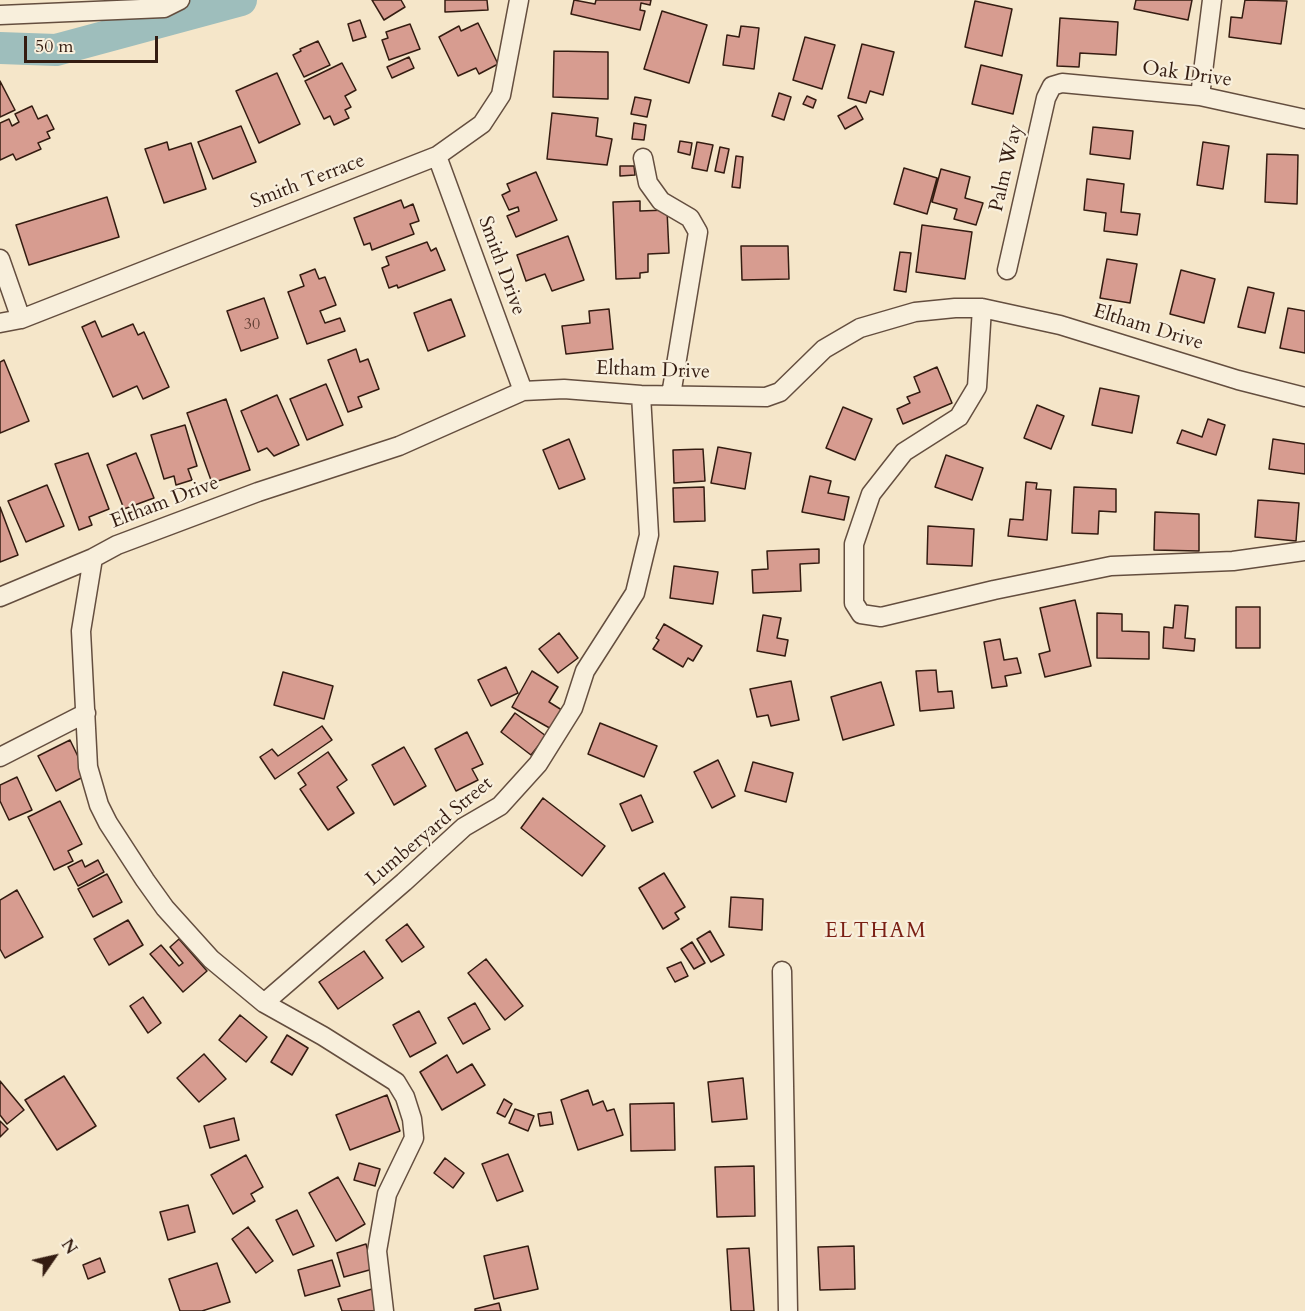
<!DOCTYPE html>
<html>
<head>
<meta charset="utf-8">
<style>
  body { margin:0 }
  #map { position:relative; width:1305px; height:1311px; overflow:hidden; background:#f5e6c9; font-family:Cardo,serif }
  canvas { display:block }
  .north { position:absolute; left:24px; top:1227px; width:60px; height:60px; -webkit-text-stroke:4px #f8efdc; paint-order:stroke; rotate:56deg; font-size:16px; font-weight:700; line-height:24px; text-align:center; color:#341c11 }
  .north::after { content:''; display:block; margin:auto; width:21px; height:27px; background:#341c11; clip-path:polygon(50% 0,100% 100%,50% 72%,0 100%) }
  .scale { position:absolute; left:24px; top:36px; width:134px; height:27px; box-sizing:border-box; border:3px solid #341c11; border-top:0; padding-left:8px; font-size:18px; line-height:21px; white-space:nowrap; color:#341c11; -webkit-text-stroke:4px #f8efdc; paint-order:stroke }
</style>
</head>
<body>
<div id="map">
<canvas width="1305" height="1311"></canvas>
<div class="north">N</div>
<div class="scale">50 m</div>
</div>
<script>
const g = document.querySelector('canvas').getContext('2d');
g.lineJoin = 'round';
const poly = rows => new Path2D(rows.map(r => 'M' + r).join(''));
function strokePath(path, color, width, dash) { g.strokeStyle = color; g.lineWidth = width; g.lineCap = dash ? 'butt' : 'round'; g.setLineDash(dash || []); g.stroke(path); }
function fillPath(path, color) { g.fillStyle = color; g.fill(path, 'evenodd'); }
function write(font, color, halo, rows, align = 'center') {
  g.font = font + ' Cardo,serif'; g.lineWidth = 4.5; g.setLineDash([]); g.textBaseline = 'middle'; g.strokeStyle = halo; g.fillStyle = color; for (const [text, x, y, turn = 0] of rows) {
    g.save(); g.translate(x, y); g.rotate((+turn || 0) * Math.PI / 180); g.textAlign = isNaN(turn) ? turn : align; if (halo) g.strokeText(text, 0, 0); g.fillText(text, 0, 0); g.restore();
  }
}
strokePath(poly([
  [0,48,56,50,241,0]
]), '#9ebebc', 32);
const building = poly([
  [372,0,401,0,405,7,384,20,372,0],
  [445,0,487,0,488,10,445,12,445,0],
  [574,0,595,4,596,0,651,0,650,5,641,3,640,10,645,11,640,30,571,14,574,0],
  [1136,0,1192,0,1188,20,1134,9,1136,0],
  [1245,0,1287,1,1281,44,1229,37,1231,17,1242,18,1245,0],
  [975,1,1012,9,1002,56,965,47,975,1],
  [662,11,707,25,689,83,644,69,662,11],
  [1060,18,1118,22,1116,55,1080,53,1079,67,1057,66,1060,18],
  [360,20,366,37,353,41,348,24,360,20],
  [478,23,498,64,479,74,476,68,458,76,439,37,459,26,461,31,478,23],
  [410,24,420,49,389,60,382,40,388,38,386,32,410,24],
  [741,26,759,28,754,69,723,65,727,35,739,37,741,26],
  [805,37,835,45,822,89,793,80,805,37],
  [318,41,330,65,304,77,293,55,301,51,300,49,318,41],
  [862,44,894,52,883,95,870,91,866,103,848,98,862,44],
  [554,51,608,52,608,99,553,97,554,51],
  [409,57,414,68,392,78,387,67,409,57],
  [342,63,356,90,345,96,351,107,345,110,349,118,334,125,330,116,324,119,305,81,342,63],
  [981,65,1022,75,1013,114,972,104,981,65],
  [277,73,300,124,259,143,236,91,277,73],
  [0,81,15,110,0,117,0,81],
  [779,93,791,97,784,120,772,116,779,93],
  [807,96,816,100,813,108,803,104,807,96],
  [635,97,651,100,647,117,631,114,635,97],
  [32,106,38,119,47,115,54,129,47,132,50,138,38,143,41,149,16,160,13,154,0,160,0,123,9,119,12,126,19,122,15,114,32,106],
  [856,106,863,119,845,129,838,116,856,106],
  [552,113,598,118,596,136,612,139,607,165,547,159,552,113],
  [634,123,646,125,644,140,632,139,634,123],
  [241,126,256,162,213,179,198,142,241,126],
  [1093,127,1133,131,1130,159,1090,154,1093,127],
  [680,141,692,143,690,155,678,152,680,141],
  [167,142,169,150,191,143,206,189,164,203,145,149,167,142],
  [697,142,713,145,707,171,692,168,697,142],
  [1203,142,1229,146,1223,189,1197,185,1203,142],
  [720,147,729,149,724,173,715,171,720,147],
  [1267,154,1298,155,1297,204,1265,202,1267,154],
  [736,156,743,157,740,188,732,187,736,156],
  [620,166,634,166,635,175,620,176,620,166],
  [904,168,937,178,927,214,894,204,904,168],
  [941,169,970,177,965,198,983,203,976,225,954,219,957,209,932,202,941,169],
  [536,172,557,220,516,237,507,216,519,211,518,207,509,210,502,195,510,191,507,184,536,172],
  [1087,179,1124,184,1121,212,1140,214,1137,235,1104,231,1106,213,1084,210,1087,179],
  [107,197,119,237,29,265,16,225,107,197],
  [401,200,404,208,413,204,419,221,410,224,414,234,372,250,370,243,364,245,354,218,401,200],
  [640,201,640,211,667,210,669,253,648,254,648,272,640,273,640,278,616,279,613,202,640,201],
  [922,225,972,232,965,279,916,272,922,225],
  [568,236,584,280,552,291,545,274,526,281,517,255,568,236],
  [427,242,431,251,436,248,445,270,398,288,397,285,389,288,382,268,389,265,386,257,427,242],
  [741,246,788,246,789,279,742,280,741,246],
  [900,252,911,253,906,292,894,290,900,252],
  [1107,259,1137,264,1130,303,1100,298,1107,259],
  [315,269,319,279,325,277,336,305,320,311,325,323,340,318,345,331,307,344,288,292,304,286,300,275,315,269],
  [1181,270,1215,279,1204,323,1170,314,1181,270],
  [1248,287,1274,293,1265,333,1238,327,1248,287],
  [264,298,278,338,241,351,227,311,264,298],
  [451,299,465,336,428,351,414,313,451,299],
  [1288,308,1305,311,1305,353,1280,348,1288,308],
  [609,309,613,349,566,354,562,326,590,323,589,311,609,309],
  [95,321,102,337,133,324,138,335,144,332,169,387,143,399,137,386,113,397,82,327,95,321],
  [356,349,360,362,368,359,379,389,358,397,362,407,348,412,328,360,356,349],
  [4,360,29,421,0,433,0,362,4,360],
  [937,367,952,403,903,424,897,409,910,403,907,397,920,392,914,377,937,367],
  [326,384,343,425,307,440,290,399,326,384],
  [1100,388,1139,396,1132,433,1092,425,1100,388],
  [277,395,299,445,274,456,267,448,258,452,241,411,277,395],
  [226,399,250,470,212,483,187,413,226,399],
  [1037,405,1064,416,1051,449,1024,438,1037,405],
  [843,407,872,419,855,460,826,448,843,407],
  [1208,419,1225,425,1216,455,1177,443,1182,430,1202,437,1208,419],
  [185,425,197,466,188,469,192,480,176,485,174,476,164,479,151,435,185,425],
  [569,439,585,479,559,489,543,450,569,439],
  [1273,439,1305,444,1305,474,1269,469,1273,439],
  [718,447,751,453,745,489,711,483,718,447],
  [703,449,705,481,674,483,673,450,703,449],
  [88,453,109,509,89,517,92,525,79,530,55,464,88,453],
  [136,453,154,498,124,509,107,465,136,453],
  [946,455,983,468,972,500,935,487,946,455],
  [810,476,831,481,828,493,849,497,844,520,802,512,810,476],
  [1026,482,1037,483,1036,489,1051,490,1047,540,1008,536,1010,519,1023,520,1026,482],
  [47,485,64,526,26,542,8,501,47,485],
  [704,487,705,521,674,522,673,488,704,487],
  [1074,487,1116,489,1116,512,1099,511,1098,534,1072,533,1074,487],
  [1258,500,1299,503,1296,541,1255,537,1258,500],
  [0,507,18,555,0,562,0,507],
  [1155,512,1199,514,1199,551,1154,550,1155,512],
  [928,526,974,529,972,566,927,564,928,526],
  [819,549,819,563,800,564,801,591,753,593,752,570,768,569,767,551,819,549],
  [674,566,718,572,713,604,670,598,674,566],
  [1075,600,1091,666,1045,677,1039,654,1050,651,1040,608,1075,600],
  [1175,605,1188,606,1185,638,1195,639,1194,651,1163,648,1164,627,1173,628,1175,605],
  [1236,607,1260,607,1260,648,1236,648,1236,607],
  [1097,613,1122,614,1122,631,1149,632,1149,659,1097,658,1097,613],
  [763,615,781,618,777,638,788,640,785,656,757,651,763,615],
  [664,624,702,646,693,661,688,658,683,667,653,649,659,640,656,638,664,624],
  [559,633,578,658,558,673,539,649,559,633],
  [1000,639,1004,660,1017,658,1021,673,1005,676,1007,686,992,688,984,642,1000,639],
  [506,667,518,693,491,706,478,680,506,667],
  [936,670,938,692,952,691,954,708,920,711,916,671,936,670],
  [532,671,558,687,549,702,565,712,555,731,512,707,532,671],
  [283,672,333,686,324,719,274,705,283,672],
  [791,681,799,720,771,726,768,715,757,717,750,689,791,681],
  [881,682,894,725,843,740,831,697,881,682],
  [515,713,546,736,531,755,501,732,515,713],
  [600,723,657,746,644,777,588,754,600,723],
  [322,726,332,740,275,779,260,757,272,749,278,756,322,726],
  [467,732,483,764,472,769,478,780,456,791,435,749,467,732],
  [70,740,87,775,56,791,38,756,70,740],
  [404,747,426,786,394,805,372,765,404,747],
  [328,752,347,780,337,787,354,813,328,830,300,789,306,785,298,773,328,752],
  [718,760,735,796,712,808,694,772,718,760],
  [753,762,793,773,786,802,745,791,753,762],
  [17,777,32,810,9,820,0,801,0,785,17,777],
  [641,795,653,822,632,831,620,804,641,795],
  [543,798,605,846,582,876,521,828,543,798],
  [60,801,82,844,68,851,73,861,54,870,28,817,60,801],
  [82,860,85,867,98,860,104,872,78,886,68,867,82,860],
  [664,873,685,907,675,913,679,919,663,929,639,888,664,873],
  [107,874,122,902,93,917,78,889,107,874],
  [17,890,43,937,5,958,0,949,0,900,17,890],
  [731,897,763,899,762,930,729,927,731,897],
  [128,920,143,945,109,965,94,939,128,920],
  [407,924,424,947,402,962,386,940,407,924],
  [710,931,724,955,711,962,697,939,710,931],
  [179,939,207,971,183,992,150,954,161,945,179,966,183,963,170,947,179,939],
  [692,942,705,963,694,969,681,949,692,942],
  [364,951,383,978,338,1009,319,982,364,951],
  [486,959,523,1006,505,1020,468,973,486,959],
  [681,962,688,976,675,982,667,968,681,962],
  [143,997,161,1023,148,1033,130,1006,143,997],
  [475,1003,490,1029,463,1044,448,1018,475,1003],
  [419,1011,436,1043,410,1057,393,1025,419,1011],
  [240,1015,267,1037,246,1062,219,1040,240,1015],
  [287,1035,308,1048,292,1075,271,1062,287,1035],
  [204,1054,226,1079,199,1102,177,1078,204,1054],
  [447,1055,457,1073,472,1064,485,1085,442,1110,420,1072,447,1055],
  [64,1076,96,1126,57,1150,25,1100,64,1076],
  [743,1078,747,1119,712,1122,708,1082,743,1078],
  [0,1081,24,1110,7,1124,0,1115,0,1081],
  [588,1090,593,1105,603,1101,607,1111,614,1109,623,1135,578,1150,561,1100,588,1090],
  [387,1095,400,1131,350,1150,336,1115,387,1095],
  [504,1099,512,1104,505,1117,497,1113,504,1099],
  [674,1103,675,1150,631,1151,630,1104,674,1103],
  [515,1109,534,1116,528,1131,509,1123,515,1109],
  [551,1112,553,1124,540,1126,538,1114,551,1112],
  [234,1118,239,1140,210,1148,204,1126,234,1118],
  [0,1121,8,1129,0,1137,0,1121],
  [508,1154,523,1191,497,1201,482,1164,508,1154],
  [246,1155,263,1187,251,1194,255,1201,233,1214,211,1175,246,1155],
  [445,1158,464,1173,453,1188,434,1173,445,1158],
  [359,1163,380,1169,375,1186,354,1180,359,1163],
  [754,1166,755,1216,717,1217,715,1167,754,1166],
  [338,1177,365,1224,336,1241,309,1193,338,1177],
  [188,1205,195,1232,168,1240,160,1212,188,1205],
  [297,1210,314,1246,293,1255,276,1220,297,1210],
  [248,1227,273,1261,256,1273,232,1239,248,1227],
  [366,1244,373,1269,344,1277,337,1253,366,1244],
  [528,1246,538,1289,494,1299,484,1256,528,1246],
  [854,1246,855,1289,820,1290,818,1247,854,1246],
  [749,1248,754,1311,731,1311,727,1249,749,1248],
  [100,1258,105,1272,88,1279,83,1265,100,1258],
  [332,1260,340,1286,305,1296,298,1270,332,1260],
  [217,1263,230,1302,202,1311,180,1311,169,1279,217,1263],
  [372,1289,378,1311,342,1311,338,1299,372,1289],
  [499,1303,501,1311,475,1311,475,1309,499,1303]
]);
fillPath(building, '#d79c90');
strokePath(building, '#341c11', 1.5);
const minor = poly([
  [0,15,164,8,180,0],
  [1200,96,1212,0],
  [437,156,523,391],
  [643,158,648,183,661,201,690,218,698,232,671,395],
  [0,259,21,319],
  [1007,270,1046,98,1052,86,1062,83,1200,96,1305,119],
  [982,308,977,387,959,417,904,452,871,494,854,544,854,603,861,614,881,617,994,590,1111,566,1233,561,1305,551],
  [0,323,21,319,437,156,482,124,501,95,519,0],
  [93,558,81,631,88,767,99,805,108,823,145,880,165,908,211,959,264,1003,323,1036,396,1082,405,1097,412,1119,414,1138,387,1194,377,1251,384,1311],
  [0,597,93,558,117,545,258,492,399,446,523,391,564,389,641,395,766,397,780,392,824,349,860,328,915,312,955,308,982,308,1060,325,1238,380,1305,397],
  [0,757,86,713],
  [782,971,788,1311],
  [264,1003,404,882,464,827,500,806,538,764,573,708,585,671,635,593,649,535,641,395]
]);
strokePath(minor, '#644e3f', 21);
strokePath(minor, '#f8efdc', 18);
write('16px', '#5d3c31', null, [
  ["30",252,325]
]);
write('20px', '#341c11', '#f8efdc', [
  ["Oak Drive",1187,75,8],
  ["Palm Way",1007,168,-77],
  ["Smith Terrace",308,182,-21],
  ["Smith Drive",501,266,70],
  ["Eltham Drive",1148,328,17],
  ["Eltham Drive",653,371,2],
  ["Eltham Drive",165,503,-21],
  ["Lumberyard Street",430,832,-40]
]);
g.letterSpacing = '1.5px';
write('21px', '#7a1f14', '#f8efdc', [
  ["ELTHAM",876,932]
]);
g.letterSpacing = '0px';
</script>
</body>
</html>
